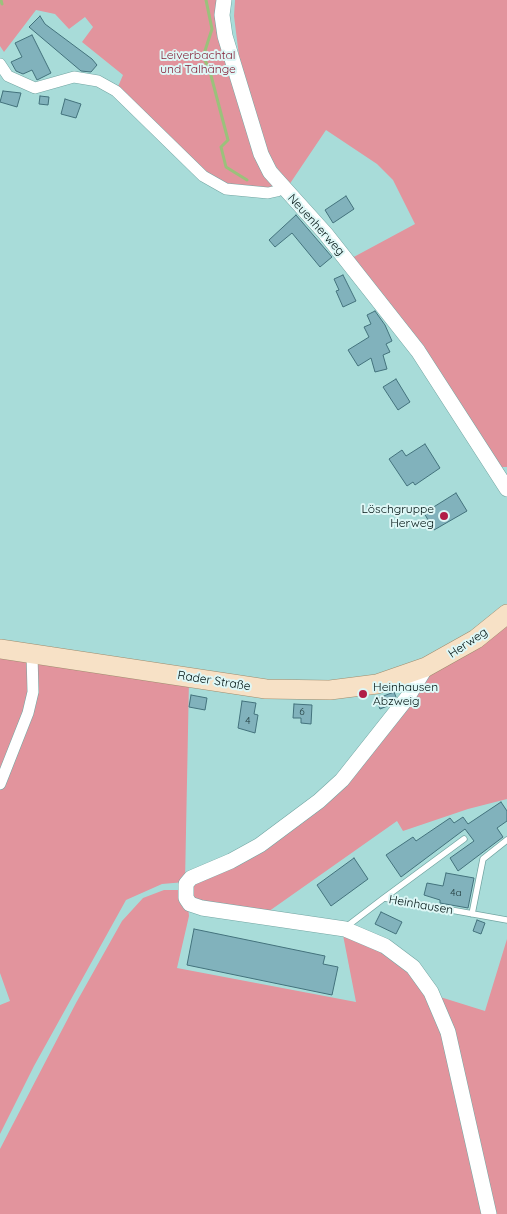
<!DOCTYPE html>
<html>
<head>
<meta charset="utf-8">
<style>
  body { margin:0 }
  canvas { display:block; background:#a8dcd9 }
</style>
</head>
<body>
<canvas width="507" height="1214"></canvas>
<script>
const g = document.querySelector('canvas').getContext('2d');
g.lineJoin = 'round';
function fillPath(path, color) { g.fillStyle = color; g.fill(path, 'evenodd'); }
const poly = rows => new Path2D(rows.map(r => 'M' + r).join(''));
function strokePath(path, color, width, dash) { g.strokeStyle = color; g.lineWidth = width; g.lineCap = dash ? 'butt' : 'round'; g.setLineDash(dash || []); g.stroke(path); }
function write(font, color, halo, rows, align = 'center') {
  g.font = font + ' Quicksand,sans-serif'; g.lineWidth = 4; g.setLineDash([]); g.textBaseline = 'middle'; g.strokeStyle = halo; g.fillStyle = color; for (const [text, x, y, turn = 0] of rows) {
    g.save(); g.translate(x, y); g.rotate((+turn || 0) * Math.PI / 180); g.textAlign = isNaN(turn) ? turn : align; if (halo) g.strokeText(text, 0, 0); g.fillText(text, 0, 0); g.restore();
  }
}
fillPath(poly([
  [0,0,219,0,273,184,271,188,243,190,202,175,117,89,123,75,82,42,93,27,85,17,69,29,55,14,36,10,4,52,0,46],
  [235,0,507,0,507,467,499,467,350,259,415,224,393,180,377,164,326,130,289,185,266,152,240,64,234,16],
  [507,616,507,799,468,809,403,831,397,821,265,914,191,903,187,889,320,802,429,668],
  [0,651,189,680,185,882,162,884,126,900,34,1066,0,1134,0,1005,10,1001,0,973],
  [164,890,178,890,182,900,188,906,189,916,177,968,356,1002,343,935,398,958,438,1008,487,1214,0,1214,0,1149,76,1003,122,921,143,898],
  [507,939,507,1214,491,1214,437,996,485,1011]
]), '#e2949d');
strokePath(poly([
  [1,0,2,4],
  [206,0,212,29,203,57,209,68,228,140,221,147,226,167,247,180]
]), '#9bc17b', 3);
const building = poly([
  [40,16,45,24,92,59,97,65,91,72,81,71,29,27,40,16],
  [32,35,51,73,37,80,32,70,23,74,16,71,11,62,22,57,15,43,32,35],
  [3,91,21,93,17,107,0,102,3,91],
  [40,96,49,97,48,105,39,104,40,96],
  [65,99,81,104,76,118,61,114,65,99],
  [346,196,354,209,333,223,325,210,346,196],
  [296,215,332,257,320,267,292,233,275,247,269,240,296,215],
  [343,275,356,301,343,307,336,291,339,290,334,279,343,275],
  [375,311,385,325,392,341,386,344,390,352,383,355,387,369,375,372,371,358,358,366,348,350,369,337,364,327,371,324,367,315,375,311],
  [396,379,410,402,398,410,383,387,396,379],
  [425,444,440,468,415,485,413,482,407,486,389,459,402,450,406,456,425,444],
  [456,493,467,511,434,530,424,513,456,493],
  [394,692,396,697,390,705,380,709,376,699,394,692],
  [191,695,207,698,205,710,189,707,191,695],
  [242,701,256,703,254,714,258,715,255,733,238,728,242,701],
  [294,704,312,705,311,724,301,723,301,718,293,718,294,704],
  [501,802,507,811,507,821,497,828,503,837,458,871,450,858,474,841,465,829,401,877,386,855,413,837,416,841,450,818,454,823,463,817,468,824,501,802],
  [354,858,368,879,331,906,317,885,354,858],
  [446,873,474,878,468,908,440,903,440,900,424,895,427,883,443,886,446,873],
  [381,912,402,922,396,934,375,924,381,912],
  [477,920,485,923,481,934,473,931,477,920],
  [194,929,325,956,323,964,338,967,332,995,187,965,194,929]
]);
fillPath(building, '#81b2bc');
strokePath(building, '#43727c', 1);
const service = poly([
  [384,898,464,839],
  [472,914,483,859,507,840],
  [346,927,384,898,507,920]
]);
const minor = poly([
  [0,64,8,76,35,88,74,77,98,81,116,91,203,176,226,189,268,193,277,191,282,188],
  [0,784,28,713,33,692,32,654]
]);
const tertiary = poly([
  [224,0,222,15,225,36,261,154,270,172,325,233,418,351,507,489],
  [426,667,407,698,342,780,319,801,260,845,231,861,191,878,186,884,186,898,190,904,202,908,345,929,385,946,413,967,431,992,448,1032,489,1214]
]);
const primary = poly([
  [0,649,266,689,330,690,377,684,426,667,476,639,507,614]
]);
strokePath(service, '#72a5a2', 7);
strokePath(minor, '#72a5a2', 12);
strokePath(tertiary, '#72a5a2', 16);
strokePath(primary, '#9e8c6e', 20);
strokePath(service, '#fff', 5.5);
strokePath(minor, '#fff', 11);
strokePath(tertiary, '#fff', 15);
strokePath(primary, '#f7e1c6', 19);
for (const [x, y, r, color] of [
  [444,516,5,"#b11e47"],
  [363,694,5,"#b11e47"]
]) { const dot = new Path2D(); dot.arc(x, y, r, 0, 2 * Math.PI); g.fillStyle = color; g.fill(dot); strokePath(dot, '#def7f6', 2); }
write('10px', '#213b3c', null, [
  ["6",302,712],
  ["4",248,721],
  ["4a",456,893]
]);
write('12px', '#852239', '#def7f6', [
  ["Leiverbachtal",198,55],
  ["und Talhänge",198,69]
]);
write('12px', '#011312', '#def7f6', [
  ["Neuenherweg",316,225,48],
  ["Herweg",468,643,-34],
  ["Rader Straße",214,681,9],
  ["Heinhausen",421,905,10]
]);
write('12px', '#011312', '#def7f6', [
  ["Löschgruppe",434,509],
  ["Herweg",434,523],
  ["Heinhausen",373,687,"left"],
  ["Abzweig",373,701,"left"]
], 'right');
</script>
</body>
</html>
